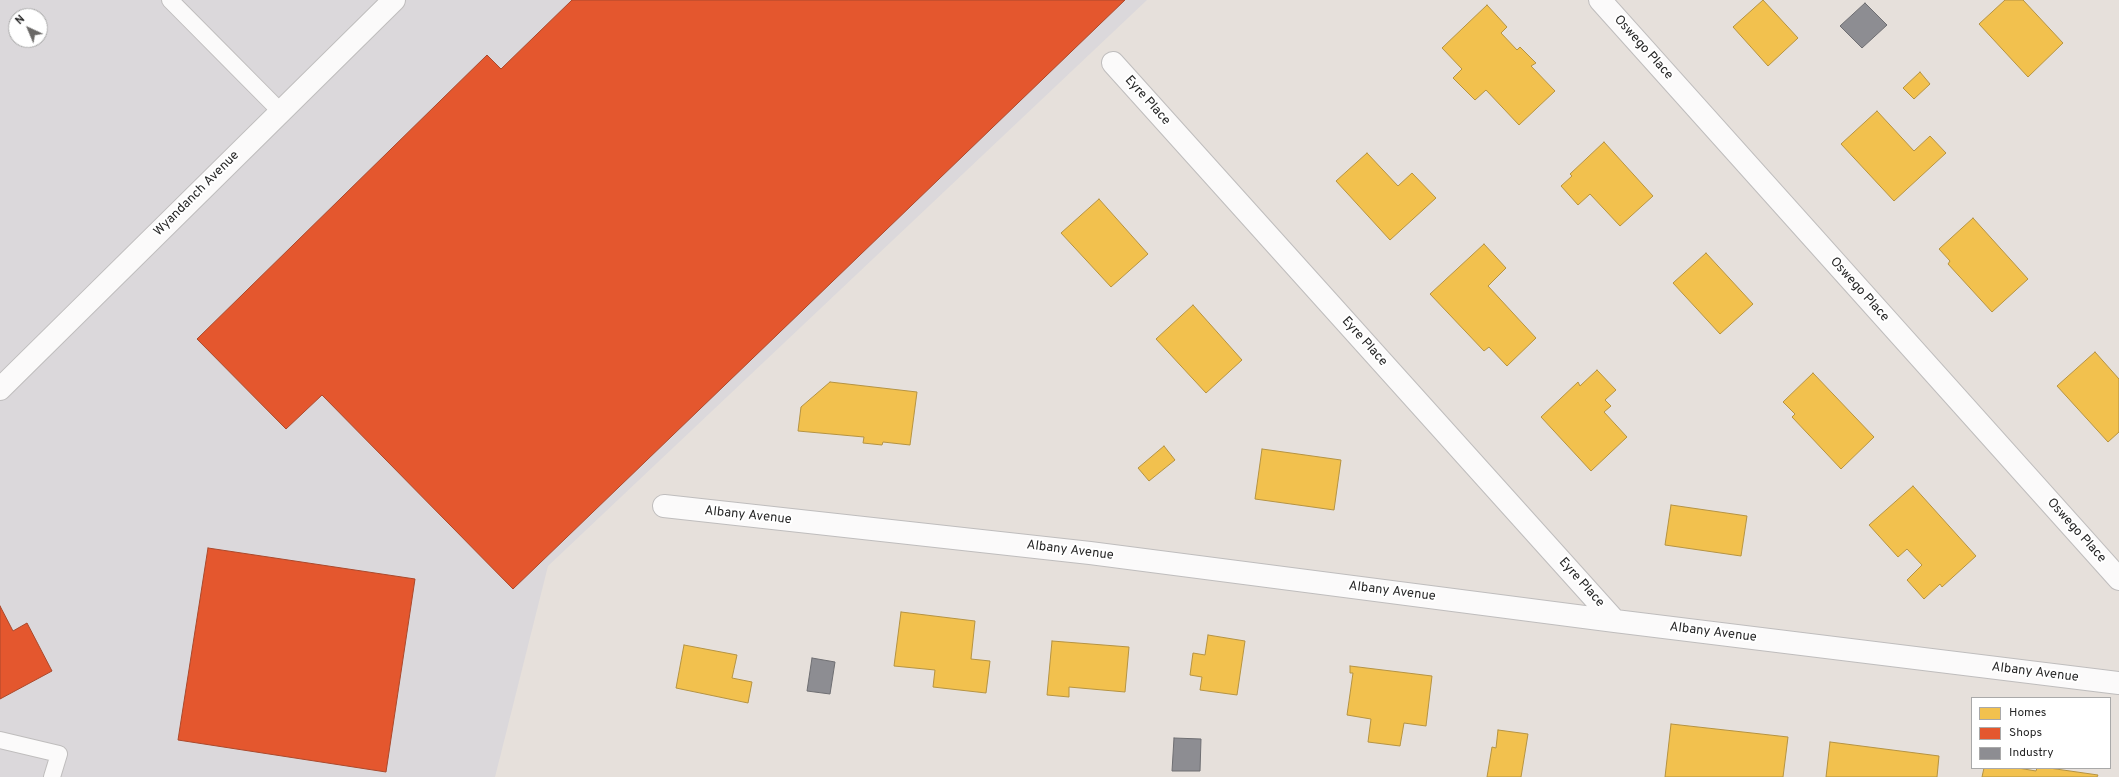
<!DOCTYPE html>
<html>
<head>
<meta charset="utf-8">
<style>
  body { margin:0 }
  #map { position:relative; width:2119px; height:777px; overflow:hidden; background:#e6e0db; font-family:Overpass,sans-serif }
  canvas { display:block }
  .legend { position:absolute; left:1971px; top:697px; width:140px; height:72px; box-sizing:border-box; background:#fff; border:1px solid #a9a9a9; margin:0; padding:5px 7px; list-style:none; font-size:12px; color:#272727 }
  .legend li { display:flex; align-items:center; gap:8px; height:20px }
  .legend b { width:20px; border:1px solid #a9a9a9 }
  .north { position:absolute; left:8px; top:8px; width:40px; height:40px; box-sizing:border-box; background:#fff; border:1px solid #a9a9a9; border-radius:50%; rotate:316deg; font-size:11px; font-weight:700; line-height:16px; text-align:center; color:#272727 }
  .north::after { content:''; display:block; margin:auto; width:14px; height:18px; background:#6a6866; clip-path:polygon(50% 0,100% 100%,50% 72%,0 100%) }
</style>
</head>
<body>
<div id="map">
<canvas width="2119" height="777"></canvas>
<ul class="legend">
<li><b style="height:11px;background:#f2c14e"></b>Homes</li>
<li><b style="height:11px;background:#e4572e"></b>Shops</li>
<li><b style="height:11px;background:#8d8d92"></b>Industry</li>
</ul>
<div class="north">N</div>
</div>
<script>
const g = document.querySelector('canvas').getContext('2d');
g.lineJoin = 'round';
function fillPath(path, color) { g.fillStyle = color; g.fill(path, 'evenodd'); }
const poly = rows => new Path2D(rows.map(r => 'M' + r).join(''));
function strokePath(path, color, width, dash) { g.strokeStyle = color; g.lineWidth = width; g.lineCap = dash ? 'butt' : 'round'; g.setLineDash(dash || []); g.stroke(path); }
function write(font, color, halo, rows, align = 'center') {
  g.font = font + ' Overpass,sans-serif'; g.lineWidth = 4; g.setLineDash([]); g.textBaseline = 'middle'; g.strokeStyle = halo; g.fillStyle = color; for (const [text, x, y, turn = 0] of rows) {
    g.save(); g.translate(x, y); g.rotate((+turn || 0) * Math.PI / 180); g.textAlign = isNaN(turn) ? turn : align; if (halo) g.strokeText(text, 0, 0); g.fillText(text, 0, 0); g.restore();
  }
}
fillPath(poly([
  [0,0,1147,0,548,566,495,777,0,777],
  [16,16,40,16,40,40,16,40]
]), '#dbd8db');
const homes = poly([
  [1763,0,1798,38,1768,66,1733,27,1763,0],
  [2005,0,2023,0,2063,43,2028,77,1979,24,2005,0],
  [1487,5,1507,27,1501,33,1517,50,1520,47,1536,63,1531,66,1555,91,1519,125,1486,90,1475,100,1453,78,1462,69,1442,48,1487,5],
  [1920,72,1930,84,1914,99,1903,88,1920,72],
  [1877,111,1914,151,1930,136,1946,153,1894,201,1841,144,1877,111],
  [1604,142,1653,196,1620,226,1590,194,1578,205,1561,186,1572,176,1570,174,1604,142],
  [1367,153,1398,186,1412,173,1436,198,1390,240,1336,181,1367,153],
  [1099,199,1148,254,1111,287,1061,233,1099,199],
  [1973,218,2028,279,1992,312,1948,264,1950,261,1939,249,1973,218],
  [1484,244,1506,268,1488,286,1536,338,1507,366,1489,347,1484,351,1430,294,1484,244],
  [1706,253,1753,304,1720,334,1673,283,1706,253],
  [1193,305,1242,360,1206,393,1156,339,1193,305],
  [2095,352,2119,379,2119,432,2108,442,2057,386,2095,352],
  [1597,370,1616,390,1605,400,1611,406,1604,412,1627,437,1591,471,1541,417,1578,382,1580,386,1597,370],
  [1813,373,1874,437,1841,469,1792,417,1795,414,1783,402,1813,373],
  [830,382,917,392,910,445,883,442,882,445,863,443,864,437,798,431,801,407,830,382],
  [1164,446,1175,460,1149,481,1138,468,1164,446],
  [1262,449,1341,460,1334,510,1255,499,1262,449],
  [1913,486,1976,556,1942,587,1940,584,1924,599,1907,580,1922,565,1907,549,1898,557,1869,525,1913,486],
  [1671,505,1747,516,1741,556,1665,545,1671,505],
  [901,612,975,621,971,659,990,661,986,693,933,687,935,670,894,666,901,612],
  [1208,635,1245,641,1237,695,1200,690,1202,677,1190,675,1193,653,1205,655,1208,635],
  [1052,641,1129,647,1125,692,1069,687,1069,697,1047,695,1052,641],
  [684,645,737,655,732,678,752,682,748,703,676,688,684,645],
  [1350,666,1432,676,1426,726,1404,723,1400,746,1368,742,1371,719,1347,715,1353,673,1350,673,1350,666],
  [1671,724,1788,737,1783,777,1665,777,1671,724],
  [1498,730,1528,734,1521,777,1487,777,1492,747,1496,748,1498,730],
  [1830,742,1939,756,1937,777,1826,777,1830,742],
  [1984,768,2018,768,2036,771,2037,768,2049,768,2098,775,2097,777,1982,777,1984,768]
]);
fillPath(homes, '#f2c14e');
strokePath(homes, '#b59342', 1);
const shops = poly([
  [572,0,1125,0,513,589,322,395,286,429,197,339,487,55,501,69,572,0],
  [208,548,415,579,386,772,178,740,208,548],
  [0,606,13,631,27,623,52,671,0,699,0,606]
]);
fillPath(shops, '#e4572e');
strokePath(shops, '#ab492c', 1);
const industry = poly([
  [1865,3,1887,25,1862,48,1840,26,1865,3],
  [812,658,835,662,830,694,807,691,812,658],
  [1174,738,1201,739,1200,771,1172,771,1174,738]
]);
fillPath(industry, '#8d8d92');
strokePath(industry, '#6e6e72', 1);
const service = poly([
  [170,0,281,112],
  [0,740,59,754,52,777]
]);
const minor = poly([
  [1600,0,2119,579],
  [1113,63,1615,621],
  [664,506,1090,553,1615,621,2119,683]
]);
const tertiary = poly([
  [0,389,394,0]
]);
strokePath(service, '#bfbdbd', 18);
strokePath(minor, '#bfbdbd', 24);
strokePath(tertiary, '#bfbdbd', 24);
strokePath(service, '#fbfafa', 16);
strokePath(minor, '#fbfafa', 22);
strokePath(tertiary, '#fbfafa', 22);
write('13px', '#272727', '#fff', [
  ["Oswego Place",1643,48,48],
  ["Eyre Place",1147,101,48],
  ["Wyandanch Avenue",197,194,-45],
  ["Oswego Place",1859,290,48],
  ["Eyre Place",1364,342,48],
  ["Albany Avenue",748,516,6],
  ["Oswego Place",2076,531,48],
  ["Albany Avenue",1070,551,7],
  ["Eyre Place",1581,583,48],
  ["Albany Avenue",1392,592,7],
  ["Albany Avenue",1713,633,7],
  ["Albany Avenue",2035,673,7]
]);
</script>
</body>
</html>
